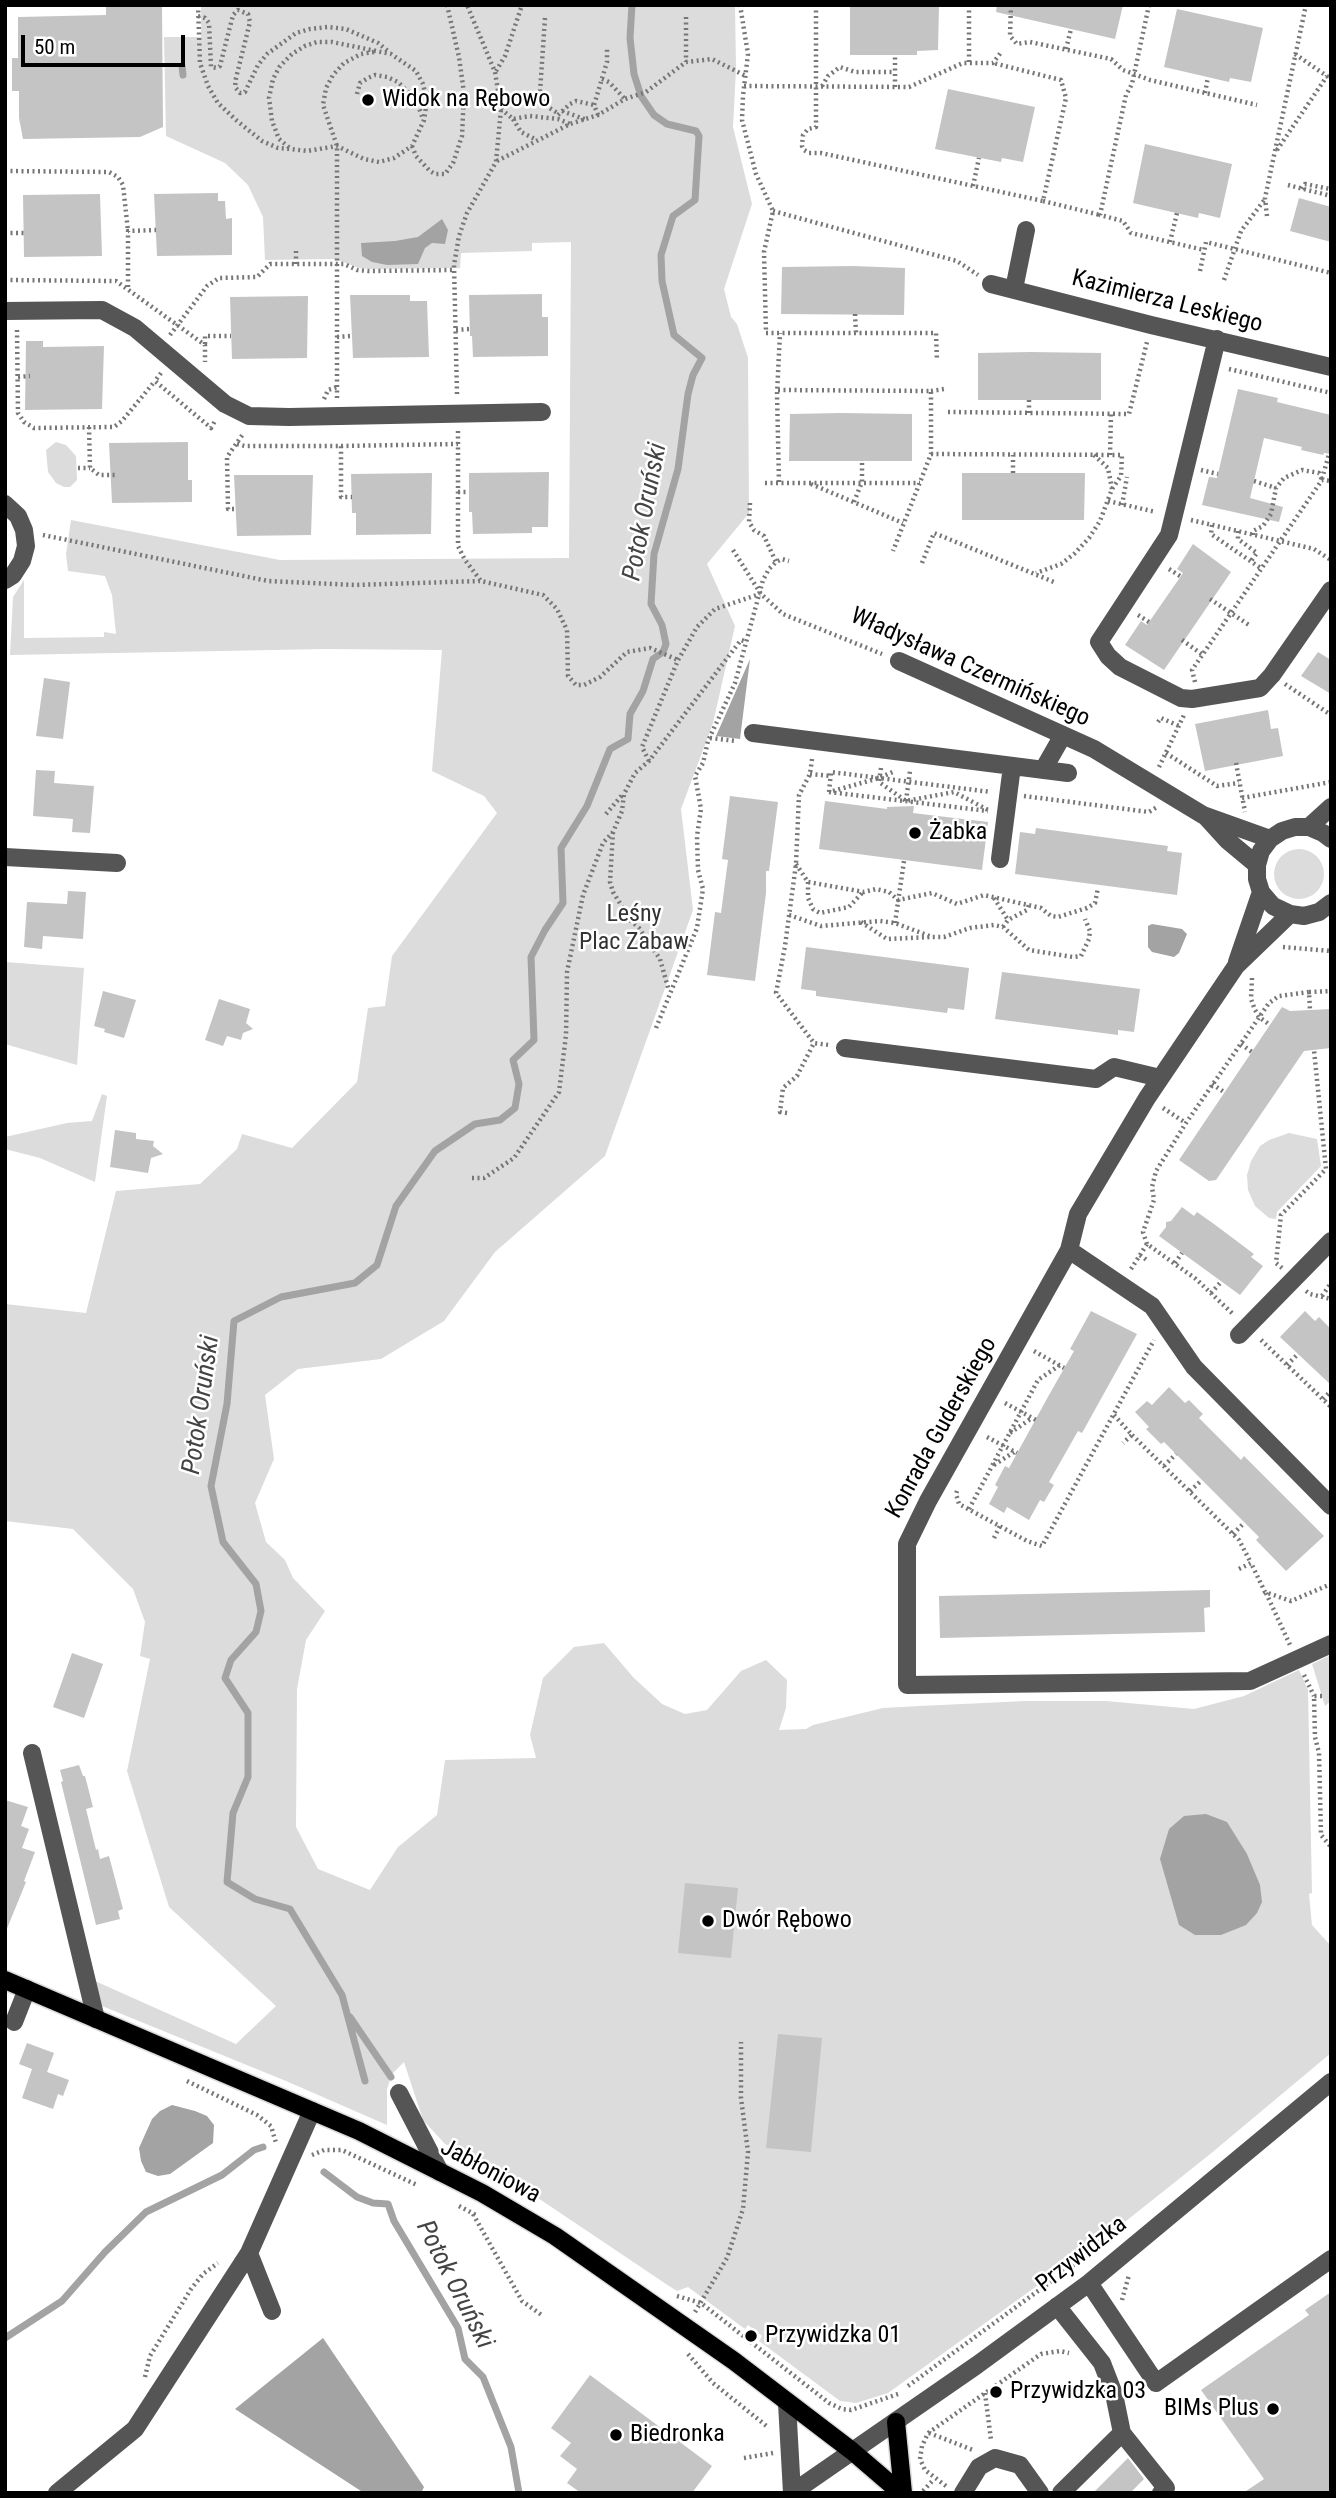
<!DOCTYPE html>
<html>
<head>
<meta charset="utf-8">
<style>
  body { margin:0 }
  #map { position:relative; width:1336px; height:2498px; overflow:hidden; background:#fff; font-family:"Roboto Condensed",sans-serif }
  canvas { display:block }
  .frame { position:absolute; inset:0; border:7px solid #000; pointer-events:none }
  .scale { position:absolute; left:21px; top:35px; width:164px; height:32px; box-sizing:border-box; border:4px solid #000; border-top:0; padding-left:9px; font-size:21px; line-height:24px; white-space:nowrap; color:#000; -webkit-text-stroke:5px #fff; paint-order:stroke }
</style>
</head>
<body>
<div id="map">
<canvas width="1336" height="2498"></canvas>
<div class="frame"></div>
<div class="scale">50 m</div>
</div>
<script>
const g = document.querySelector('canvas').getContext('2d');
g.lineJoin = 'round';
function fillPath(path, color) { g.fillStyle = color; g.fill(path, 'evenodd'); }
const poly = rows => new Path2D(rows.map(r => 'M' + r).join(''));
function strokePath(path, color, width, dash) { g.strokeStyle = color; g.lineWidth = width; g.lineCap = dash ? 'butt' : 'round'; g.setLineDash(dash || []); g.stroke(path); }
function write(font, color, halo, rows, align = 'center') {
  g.font = font + ' "Roboto Condensed",sans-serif'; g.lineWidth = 5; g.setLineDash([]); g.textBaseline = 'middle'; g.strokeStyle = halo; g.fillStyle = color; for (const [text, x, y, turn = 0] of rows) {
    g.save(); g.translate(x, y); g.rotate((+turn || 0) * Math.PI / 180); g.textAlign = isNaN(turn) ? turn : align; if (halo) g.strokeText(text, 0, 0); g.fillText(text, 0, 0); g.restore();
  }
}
fillPath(poly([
  [201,5,735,5,736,69,733,127,752,204,724,289,731,317,737,324,748,358,749,513,707,564,735,626,713,723,681,809,693,910,605,1156,495,1252,444,1321,381,1359,298,1369,265,1395,274,1459,255,1503,266,1542,285,1560,293,1578,325,1611,306,1640,297,1689,296,1827,318,1869,370,1890,398,1847,437,1815,445,1760,536,1758,530,1735,543,1678,574,1647,604,1643,633,1677,662,1704,685,1714,707,1710,741,1671,766,1660,787,1680,786,1708,779,1730,806,1729,813,1725,883,1708,920,1706,1026,1701,1106,1701,1194,1709,1244,1696,1299,1670,1308,1690,1312,1893,1309,1894,1312,1925,1331,1946,1331,2053,1209,2155,1116,2229,888,2393,856,2403,840,2401,759,2341,762,2336,748,2325,745,2329,688,2287,677,2291,669,2286,538,2198,534,2202,513,2190,481,2161,445,2144,423,2120,404,2062,392,2074,387,2089,387,2125,286,2081,102,2006,95,1981,236,2044,276,2006,169,1907,127,1771,150,1659,140,1656,145,1622,133,1589,73,1529,5,1521,5,1304,86,1313,116,1191,200,1184,237,1149,242,1134,292,1148,357,1082,368,1008,385,1006,392,956,497,813,484,796,432,771,442,650,326,649,10,655,13,597,24,580,24,638,104,637,104,632,116,634,112,595,105,576,68,571,66,554,71,520,280,560,569,558,571,242,532,243,532,251,461,253,460,268,369,269,359,268,335,259,265,260,263,217,248,185,225,163,166,136,164,37,201,37],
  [56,442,66,445,76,456,77,480,70,487,64,487,56,483,48,472,46,450],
  '1274 874a25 25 0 1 1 50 0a25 25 0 1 1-50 0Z',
  [5,962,84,968,77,1065,5,1044],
  [102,1094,107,1096,95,1182,40,1158,5,1149,5,1137,67,1123,92,1121],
  [1289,1133,1317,1139,1321,1166,1277,1212,1276,1219,1269,1218,1255,1206,1248,1190,1247,1175,1251,1161,1260,1146,1269,1140],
  [1331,1655,1331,1701,1325,1706,1312,1664]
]), '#dcdcdc');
fillPath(poly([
  [442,219,448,230,445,244,432,243,425,248,418,264,387,265,372,262,362,256,361,243,395,241,418,237],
  [750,659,740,739,716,736],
  [1152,924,1182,929,1187,934,1179,953,1174,957,1152,952,1148,947,1148,926],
  [1206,1814,1227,1822,1247,1854,1260,1885,1262,1902,1257,1913,1246,1925,1221,1935,1195,1935,1179,1925,1160,1859,1169,1829,1184,1816],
  [172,2105,195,2111,207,2116,214,2125,213,2143,170,2174,158,2176,146,2172,141,2161,139,2148,152,2119,160,2111],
  [323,2338,424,2487,421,2493,364,2493,235,2409]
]), '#a3a3a3');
strokePath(poly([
  [182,66,183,75],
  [350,2017,391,2077],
  [365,2081,342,1995,290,1909,255,1899,227,1882,233,1813,248,1777,248,1713,225,1678,231,1660,256,1632,261,1611,256,1584,223,1542,211,1486,227,1404,234,1321,281,1297,355,1283,377,1265,396,1206,435,1151,475,1124,500,1120,515,1108,519,1084,513,1060,534,1040,531,957,545,930,563,903,561,848,587,806,610,749,628,739,630,714,643,691,653,659,663,652,666,644,662,625,651,604,654,554,678,469,688,394,693,375,702,358,674,335,662,281,661,255,673,216,695,200,699,136,696,131,667,124,654,115,641,96,634,74,630,38,632,5],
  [324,2172,357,2197,373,2203,388,2204,394,2221,458,2328,465,2359,483,2377,511,2447,519,2493],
  [5,2338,62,2301,105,2252,146,2212,222,2175,254,2150,263,2147]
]), '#a3a3a3', 7);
fillPath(poly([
  [106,5,162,5,163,127,140,137,23,139,19,118,19,91,12,91,12,58,18,58,18,17,106,15],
  [850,5,939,5,938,50,917,51,917,55,850,55],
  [997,5,1123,5,1115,39,996,12],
  [1177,9,1263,28,1251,82,1230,78,1229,82,1164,67],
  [948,89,1035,107,1023,162,1002,158,1001,162,935,149],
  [1145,144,1232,164,1220,218,1199,213,1198,218,1133,203],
  [218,193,218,201,225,201,226,219,232,218,232,255,157,256,154,194],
  [100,194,102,256,24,257,23,195],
  [1299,198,1331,207,1331,242,1290,231],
  [853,266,905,268,904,315,781,314,782,267],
  [542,294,542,317,548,317,548,356,473,357,472,336,470,336,469,295],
  [350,295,410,295,410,301,427,301,429,357,353,358],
  [308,296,307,358,232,359,230,297],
  [26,341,43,341,43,347,104,346,102,409,25,410],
  [1030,352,1101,353,1101,400,978,400,978,353],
  [1238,389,1278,398,1277,402,1331,415,1331,454,1324,453,1323,455,1301,450,1302,447,1264,438,1250,498,1283,507,1279,522,1202,505,1209,477,1217,478],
  [841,413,912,414,912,461,789,461,790,414],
  [188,442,188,480,192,480,192,502,112,503,109,443],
  [549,472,548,527,532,527,532,533,473,534,472,512,469,512,469,473],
  [432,473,431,534,356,535,356,513,352,513,351,474],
  [962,473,1085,473,1084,520,962,520],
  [234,475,313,475,311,535,237,536],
  [1193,544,1231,572,1164,670,1125,645,1141,621,1147,625,1183,573,1177,569],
  [1318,652,1331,660,1331,694,1301,676],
  [44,678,70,682,63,739,36,736],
  [1268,710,1271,729,1278,728,1283,756,1205,771,1195,724],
  [36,770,55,771,54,783,94,786,90,833,72,832,73,819,33,816],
  [730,796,778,802,769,871,766,871,766,893,755,981,707,975,715,912,721,913,728,860,722,859],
  [825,801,887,809,887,807,914,806,913,813,988,822,982,870,819,849],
  [1036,828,1168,846,1167,851,1182,853,1177,895,1015,874,1020,832,1035,834],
  [68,891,86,892,83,939,43,936,42,949,24,947,27,902,67,904],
  [806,947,969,968,964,1010,948,1008,947,1013,816,996,816,991,801,989],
  [1002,972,1140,989,1134,1032,1118,1030,1118,1035,995,1019],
  [103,991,136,1000,124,1038,104,1032,105,1029,94,1026],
  [219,999,250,1009,246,1023,253,1029,243,1033,241,1040,227,1036,223,1046,205,1040],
  [1282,1007,1290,1011,1331,1009,1331,1048,1304,1051,1216,1180,1209,1181,1179,1160],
  [115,1130,136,1133,136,1139,154,1141,153,1146,163,1154,151,1158,148,1173,110,1167],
  [1182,1207,1194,1216,1197,1212,1214,1224,1254,1254,1251,1257,1263,1266,1240,1295,1159,1236,1166,1227,1166,1222,1171,1221],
  [1091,1311,1137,1334,1082,1433,1078,1431,1049,1482,1054,1485,1044,1502,1040,1500,1029,1520,1007,1507,1004,1513,989,1504,998,1487,995,1485,1005,1466,1009,1468,1049,1395,1074,1351,1070,1349],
  [1305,1311,1315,1321,1319,1317,1331,1329,1331,1385,1280,1337],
  [1169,1387,1185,1403,1189,1400,1203,1414,1199,1418,1241,1460,1244,1456,1324,1536,1286,1571,1256,1540,1259,1537,1164,1442,1161,1444,1146,1429,1149,1427,1135,1412,1147,1401,1152,1405],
  [1210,1590,1210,1607,1204,1608,1205,1632,940,1638,939,1596],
  [72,1653,103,1664,84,1718,53,1707],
  [79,1765,83,1776,85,1776,93,1807,86,1809,96,1850,98,1849,100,1859,109,1856,123,1909,118,1911,120,1919,96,1925,61,1782,63,1781,60,1770],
  [5,1800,28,1807,21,1826,29,1829,22,1848,35,1852,24,1881,26,1882,6,1931],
  [685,1883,738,1888,731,1958,678,1953],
  [778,2034,822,2038,811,2152,766,2148],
  [27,2043,54,2053,47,2072,69,2080,63,2096,58,2094,53,2109,22,2098,32,2069,19,2064],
  [1331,2292,1331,2493,1243,2493,1264,2479,1201,2390,1309,2315,1305,2310],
  [590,2375,712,2466,692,2493,581,2493,567,2483,577,2469,560,2456,571,2443,551,2428],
  [1128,2458,1144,2479,1130,2493,1093,2493]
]), '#c4c4c4');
const major = poly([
  [5,1980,359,2131,482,2193,555,2236,734,2361,852,2451,901,2493],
  [896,2422,903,2493]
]);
strokePath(major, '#dbdbdb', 21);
strokePath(poly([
  [198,5,200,63,208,86,218,103,236,120,262,141,278,148,291,149,307,151,337,146,364,159,379,162,394,158,412,146,424,120,427,101,423,84,416,71,391,54,332,42,317,42,305,46,292,54,280,66,273,79,269,98,272,121,279,139,291,149],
  [740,5,748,54,743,96,742,120,756,174,773,211,764,252,766,333,936,333,937,361],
  [816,5,816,127,808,129,803,135,802,146,804,150,809,153,821,153,1043,201,1066,98,1061,80,993,63],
  [969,5,969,63],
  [1011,5,1010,36,1017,44,1030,42,1111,59,1123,70,1150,80,1257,105],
  [1149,5,1132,84,1126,95,1100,215,1123,221,1131,233,1204,250],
  [198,16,205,18,209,23,211,67,217,68,220,66,233,15,238,10,248,14,250,22,236,78,235,87,240,93,245,92,258,65,267,54,296,33,310,29,328,27,346,29,378,43,389,52],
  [686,17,686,62],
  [545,18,540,92,548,107,559,114],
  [1066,49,1071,29],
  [1295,54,1331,79],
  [496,71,505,56,522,5],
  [602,79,609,82,625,99],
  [744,86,909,87,963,63,993,63,1002,51],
  [822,86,828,76,840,67,855,72,895,72],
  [895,87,895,55],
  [1205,93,1208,77],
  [357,94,360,83,368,78,375,75,387,77,398,82,409,93,418,105,423,119],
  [501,109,513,119,530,116,558,119,570,124],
  [562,111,587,120],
  [558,115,570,104,576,101,594,105],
  [598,115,594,105,607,62,607,48],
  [513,119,521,132,537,140],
  [412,146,416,156,430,171,435,174,445,174,453,163,462,136,464,93,459,57,447,5],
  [1277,150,1327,76],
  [497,161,570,124,598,115,625,99,646,92,686,62,712,59,746,76],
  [5,171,109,172,118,177,123,185,128,231],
  [1288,185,1331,196],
  [973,186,979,158],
  [1302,189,1305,184,1330,189,1331,187],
  [1043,201,1100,215],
  [773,211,957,261,978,275],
  [1267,216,1265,198,1306,5],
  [5,233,26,233],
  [1170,242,1177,213],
  [296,264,296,250],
  [1200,271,1206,242,1331,273],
  [5,280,116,281,205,345,205,362],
  [1224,280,1241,231,1265,199],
  [128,287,128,231,156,230],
  [855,314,856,333],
  [17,330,18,413,24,422,34,428,114,427,122,421,155,381],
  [456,330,470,329],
  [170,335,207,286,219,278,257,277,270,264,344,264,357,270,368,271,454,270],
  [337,337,351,336],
  [205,344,205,336,231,336],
  [1229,369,1331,393],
  [161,373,155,381,211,428,216,419],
  [18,377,30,376],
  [778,390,931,391,931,454,893,551],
  [931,391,944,389],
  [457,394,454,265,459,236,467,213,496,162,501,109,495,72,467,5],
  [337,398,337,146,323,105,326,88,333,75,344,63,361,54,374,52],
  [324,399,328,390,337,387],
  [948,412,1129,414,1147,342],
  [1029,413,1029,400],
  [89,427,90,468,99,475,115,475],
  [458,431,458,546,465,560,481,581,543,595,557,609,567,630,568,676,576,685,584,685,600,677,627,652,650,648,678,660],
  [237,444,245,446,341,446,341,497,352,497],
  [341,446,458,444],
  [931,454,1122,455,1121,476,1112,489,1100,521,1089,538,1074,554,1061,564,1036,573],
  [1094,455,1108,468,1112,489],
  [1110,455,1111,414],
  [78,468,90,468],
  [1201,470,1218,474],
  [1013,473,1013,455],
  [1322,479,1329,454],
  [1254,481,1276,488],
  [779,482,777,394,780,333],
  [765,483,920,483],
  [811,484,903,523],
  [458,492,469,492],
  [1108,501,1156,512],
  [854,502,862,482,862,461],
  [750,503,749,522,754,530,764,536,776,562],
  [1122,505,1127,477],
  [234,509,228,509,227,457,243,434],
  [1191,520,1314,549,1331,560],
  [1212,525,1211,534,1262,569],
  [1238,531,1238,539,1257,553,1251,561],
  [43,535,268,581,355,585,480,581],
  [1253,535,1253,531,1263,526,1271,514,1276,488,1284,478,1302,470,1319,473,1322,480],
  [733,550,761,594,783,614,882,654],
  [922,563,934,533,1054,582],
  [1169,569,1180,576],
  [1210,599,1249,625],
  [1138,615,1149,622],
  [1182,640,1203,655],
  [1195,682,1192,670,1322,480,1331,481],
  [1285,684,1331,715],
  [1158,722,1161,718,1179,726],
  [710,738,736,741],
  [1166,753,1217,786,1239,783],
  [812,759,810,774,799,795,796,864,785,946,776,993,814,1043,829,1045],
  [649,761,642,747,678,660,697,627,715,609,760,594],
  [1236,763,1245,812],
  [1159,767,1184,715],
  [881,768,879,782,906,801,954,792,988,810],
  [810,774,831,776],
  [833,791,879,778,895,771],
  [829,792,831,772,991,792],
  [829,792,988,811],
  [1024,796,1149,812,1157,807],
  [1242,798,1331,782],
  [906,801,910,771],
  [606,814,623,794],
  [613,832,610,882,613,892,631,921,639,928,660,959,669,991],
  [796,864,808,882,864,892,876,889,889,892,898,900,932,893,957,904,984,895,1041,908,1051,916,1058,917,1087,908,1095,903,1098,888],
  [808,882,808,898,813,909,820,913,849,907,863,892],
  [994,898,1008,920],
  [789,915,821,926,880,921,895,923,932,937,944,937,970,928,994,925,1003,927,1029,950,1073,957,1081,956,1089,939,1090,931,1085,919],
  [861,922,887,939,931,937],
  [895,923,904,861],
  [1003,927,1008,920,1027,910,1029,905],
  [1283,947,1331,951],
  [1252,978,1251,999,1255,1010,1259,1017,1270,1025],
  [1309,992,1331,991],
  [656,1028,697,928,703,889,698,870,697,836,701,809,695,776,703,763,708,741,735,683,763,580,769,569,776,562,782,559,789,561],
  [1241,1044,1252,1052],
  [1212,1084,1224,1092],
  [1163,1108,1186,1123],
  [787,1113,780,1112,783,1088,797,1076,814,1043],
  [472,1178,484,1178,514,1158,559,1092,566,1035,567,972,583,895,603,843,613,832,622,811,624,794,635,773,649,761,741,640,747,642],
  [1147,1244,1143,1232,1154,1200,1152,1187,1156,1171,1186,1123,1269,1003,1279,996,1309,992,1310,1010],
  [1140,1255,1148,1261],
  [1175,1263,1182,1253],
  [1282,1268,1276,1263,1281,1215,1326,1169,1314,1050],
  [1131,1269,1147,1244,1196,1279,1234,1315],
  [1306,1291,1310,1294,1331,1299],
  [1211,1293,1221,1282],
  [1322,1296,1331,1283],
  [1261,1340,1331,1407],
  [1034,1351,1064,1368],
  [1287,1365,1297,1355],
  [1323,1399,1331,1391],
  [1005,1403,1036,1420],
  [1114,1415,1132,1435,1123,1443],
  [1010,1433,1032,1418],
  [1132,1435,1239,1540,1251,1563],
  [987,1437,1017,1453],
  [994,1465,1014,1452],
  [1164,1466,1176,1454],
  [957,1491,956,1494,959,1504,1027,1541,1042,1546,1154,1340],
  [1190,1491,1202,1480],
  [969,1509,1038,1380,1060,1365],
  [1233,1534,1244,1523],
  [994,1538,1000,1526],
  [1239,1569,1251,1563,1265,1592,1291,1601,1331,1584],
  [1266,1593,1290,1645],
  [1304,1675,1314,1696],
  [1322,1696,1314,1696,1315,1737,1319,1753,1321,1835,1331,1847],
  [187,2081,257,2115,271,2126,276,2143],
  [312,2155,324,2150,342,2150,417,2185],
  [459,2206,476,2215],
  [473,2214,522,2301,543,2316],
  [677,2296,701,2303,829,2403,842,2409,851,2410,898,2394],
  [1122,2300,1129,2275],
  [695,2312,727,2258,743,2209,748,2152,741,2098,741,2042],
  [688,2354,713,2383,769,2428],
  [145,2377,150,2356,191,2289,203,2274,218,2263],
  [908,2386,1098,2247],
  [985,2393,991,2440],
  [929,2433,973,2450],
  [744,2458,773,2453],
  [946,2486,925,2470,920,2459,922,2446,928,2433,1041,2354,1060,2351,1069,2353],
  [923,2491,934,2479]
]), '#777', 4.5, [2, 3.5]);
strokePath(poly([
  [991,284,1151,325,1331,367],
  [1014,289,1026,230],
  [5,311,102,310,135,328,225,404,249,416,289,417,542,412],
  [1217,339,1169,535,1099,642,1108,656,1120,667,1181,698,1192,699,1260,688,1272,675,1331,590],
  [5,504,18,516,24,530,26,546,22,561,13,575,5,580],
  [899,661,1094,749,1203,815,1270,839],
  [753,733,1068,773],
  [1043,770,1063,735],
  [1206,817,1227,840,1257,865],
  [1309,827,1331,807],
  [1331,839,1323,833,1309,827,1295,827,1282,831,1270,839,1261,851,1257,865,1257,879,1261,892,1273,906,1290,914,1304,916,1319,912,1331,903],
  [5,857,117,863],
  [1000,859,1012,766],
  [1290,914,1236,966,1147,1098,1078,1214,1069,1250,928,1501,907,1544,907,1685,1250,1681,1331,1644],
  [1237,962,1261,892],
  [845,1048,1096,1079,1114,1067,1160,1078],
  [1069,1250,1152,1306,1194,1367,1331,1506],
  [1239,1335,1331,1241],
  [32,1753,96,2019],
  [14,2022,27,1989],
  [399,2093,440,2172],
  [249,2253,272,2311],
  [1089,2283,1156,2383,1331,2259],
  [1057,2306,1102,2363,1114,2394,1122,2433,1061,2493],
  [787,2403,792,2493],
  [1122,2433,1166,2488,1161,2493],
  [57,2493,135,2429,249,2253,312,2111],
  [792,2493,977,2365,1089,2283,1331,2082],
  [963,2493,979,2467,995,2458,1020,2465,1040,2493]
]), '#555', 18);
strokePath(major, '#000', 18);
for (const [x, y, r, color] of [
  [368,100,7,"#000"],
  [915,833,7,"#000"],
  [708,1921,7,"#000"],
  [751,2336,7,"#000"],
  [996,2392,7,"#000"],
  [1273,2409,7,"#000"],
  [616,2435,7,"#000"]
]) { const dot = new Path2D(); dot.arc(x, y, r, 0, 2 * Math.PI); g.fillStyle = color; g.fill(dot); strokePath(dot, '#fff', 2.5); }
write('24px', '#000', '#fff', [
  ["Widok na Rębowo",382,100],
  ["Żabka",929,833],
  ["Dwór Rębowo",722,1921],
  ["Przywidzka 01",765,2336],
  ["Przywidzka 03",1010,2392],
  ["BIMs Plus",1259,2409,"right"],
  ["Biedronka",630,2435]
], 'left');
write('24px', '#000', '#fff', [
  ["Kazimierza Leskiego",1167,302,14],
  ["Władysława Czermińskiego",970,668,24],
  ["Konrada Guderskiego",942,1428,-61],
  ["Jabłoniowa",490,2172,28],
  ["Przywidzka",1082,2255,-38]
]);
write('24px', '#333', '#fff', [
  ["Leśny",634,915],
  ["Plac Zabaw",634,943]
]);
write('italic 26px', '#444', '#fff', [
  ["Potok Oruński",646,512,-79],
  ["Potok Oruński",202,1405,-82],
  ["Potok Oruński",454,2285,63]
]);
</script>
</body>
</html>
